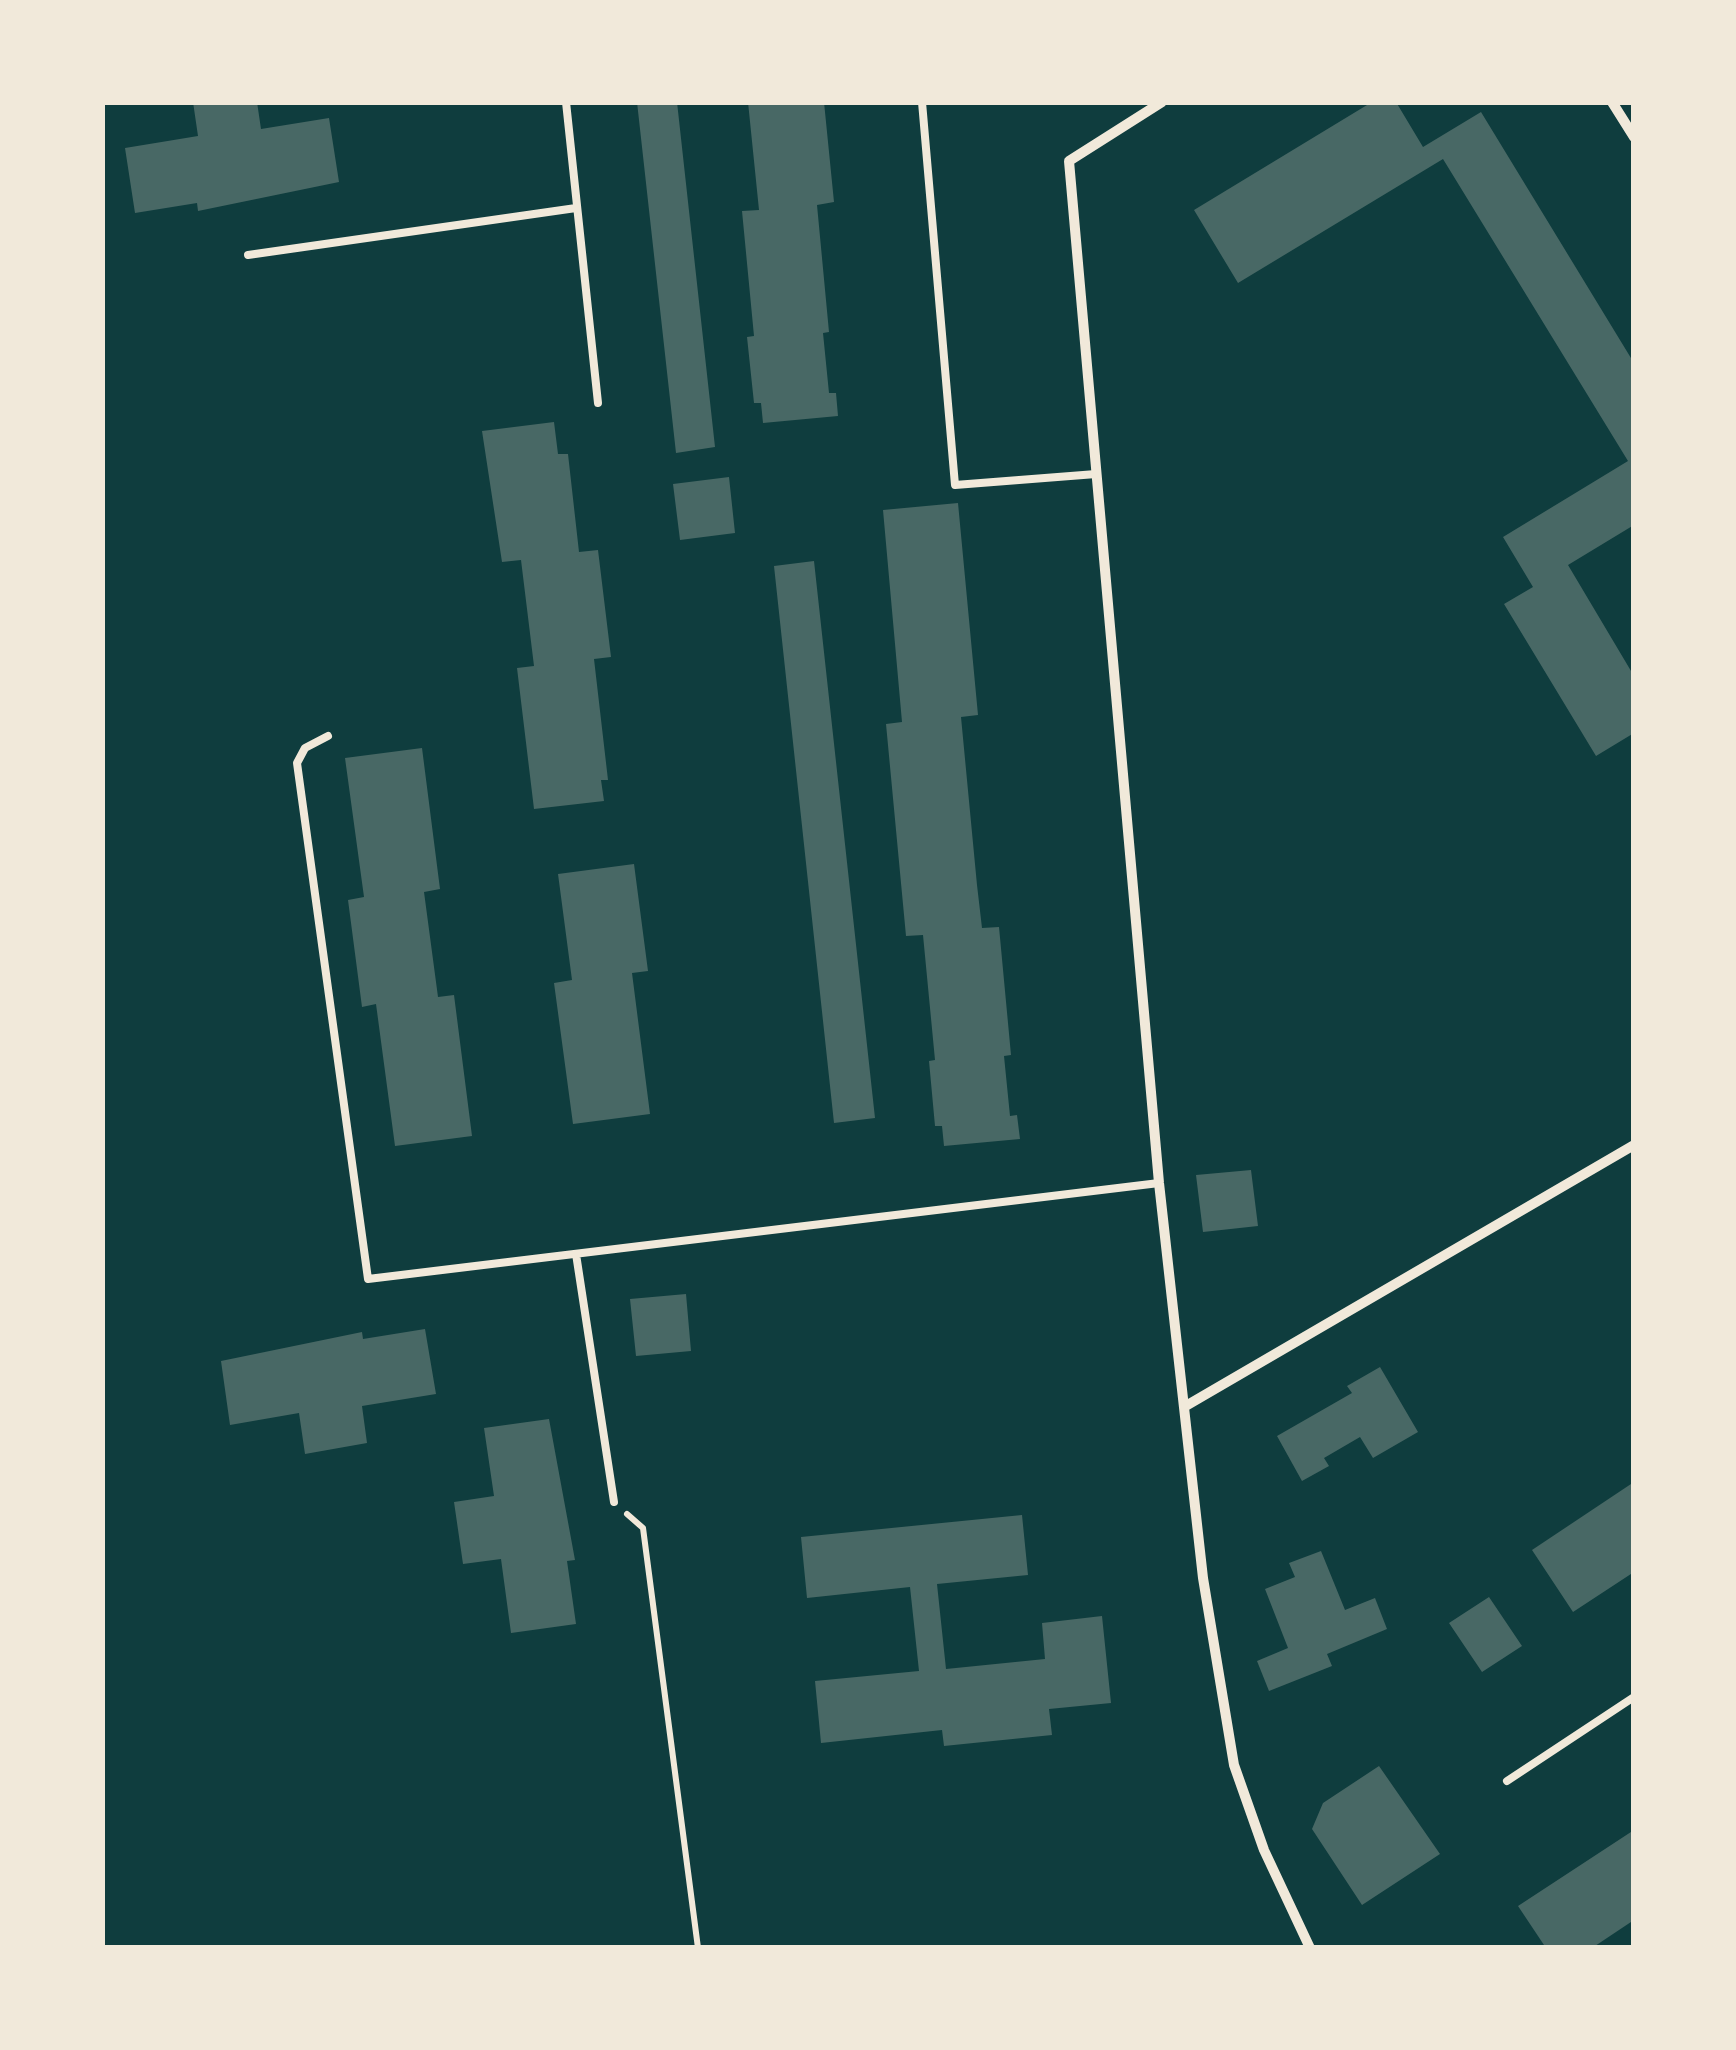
<!DOCTYPE html>
<html>
<head>
<meta charset="utf-8">
<style>
  body { margin:0 }
  #map { position:relative; width:1736px; height:2050px; overflow:hidden; background:#0f3d3e; font-family:"Sofia Sans Condensed",sans-serif }
  canvas { display:block }
  .frame { position:absolute; inset:0; border:105px solid #f1e9da; pointer-events:none }
</style>
</head>
<body>
<div id="map">
<canvas width="1736" height="2050"></canvas>
<div class="frame"></div>
</div>
<script>
const g = document.querySelector('canvas').getContext('2d');
g.lineJoin = 'round';
function fillPath(path, color) { g.fillStyle = color; g.fill(path, 'evenodd'); }
const poly = rows => new Path2D(rows.map(r => 'M' + r).join(''));
function strokePath(path, color, width, dash) { g.strokeStyle = color; g.lineWidth = width; g.lineCap = dash ? 'butt' : 'round'; g.setLineDash(dash || []); g.stroke(path); }
fillPath(poly([
  [193,102,257,102,261,129,329,118,339,182,198,211,197,203,135,213,125,148,198,136],
  [637,102,677,102,715,447,676,453],
  [748,102,824,102,834,202,817,205,829,332,823,333,829,393,836,393,838,416,763,423,761,403,754,403,747,337,754,336,742,211,759,210],
  [1372,102,1396,102,1423,147,1481,112,1634,363,1634,525,1568,565,1634,676,1634,733,1596,756,1504,604,1533,587,1503,537,1628,461,1443,159,1238,283,1194,210],
  [554,422,558,454,568,454,579,552,598,550,611,657,594,659,608,780,601,780,604,801,534,809,517,668,534,666,521,560,502,562,482,431],
  [729,477,735,533,680,540,673,484],
  [958,503,978,715,961,717,977,885,982,928,999,927,1011,1055,1004,1056,1010,1116,1017,1115,1020,1139,944,1146,942,1126,935,1126,929,1061,935,1060,923,935,906,936,886,724,902,722,883,510],
  [814,561,875,1118,834,1123,774,566],
  [422,748,440,889,424,892,438,997,454,995,472,1136,395,1146,376,1004,362,1007,348,900,364,897,345,758],
  [634,864,648,971,632,973,650,1114,573,1124,554,983,572,980,558,874],
  [1251,1170,1258,1226,1203,1232,1196,1175],
  [686,1294,691,1351,636,1356,630,1299],
  [425,1329,436,1394,362,1406,367,1443,305,1454,299,1413,230,1425,221,1361,362,1332,363,1339],
  [1380,1367,1418,1432,1373,1458,1360,1437,1324,1458,1329,1466,1302,1481,1277,1436,1352,1393,1347,1386],
  [549,1419,575,1560,567,1561,576,1624,511,1633,501,1559,463,1564,454,1502,494,1496,484,1428],
  [1634,1482,1634,1572,1573,1612,1532,1550],
  [1022,1515,1028,1575,937,1584,946,1669,1045,1659,1042,1623,1102,1616,1111,1703,1049,1709,1052,1735,944,1746,942,1730,821,1743,815,1681,919,1671,910,1587,807,1598,801,1537],
  [1321,1551,1345,1610,1375,1598,1387,1629,1327,1654,1332,1666,1269,1691,1257,1661,1288,1648,1265,1589,1295,1577,1289,1563],
  [1489,1597,1522,1646,1482,1672,1449,1623],
  [1379,1766,1440,1854,1362,1905,1312,1829,1323,1803],
  [1634,1830,1634,1920,1592,1948,1546,1948,1518,1906]
]), '#486865');
strokePath(poly([
  [627,1514,643,1528,698,1948]
]), '#f1e9da', 6);
strokePath(poly([
  [566,102,598,403],
  [922,102,955,485,1096,474],
  [248,255,576,208],
  [328,736,305,748,297,763,368,1279,1159,1183],
  [576,1254,614,1502],
  [1507,1781,1634,1697]
]), '#f1e9da', 8);
strokePath(poly([
  [1162,102,1069,161,1159,1183,1203,1578,1234,1765,1264,1850,1310,1948],
  [1612,102,1634,137],
  [1184,1407,1634,1145]
]), '#f1e9da', 10);
</script>
</body>
</html>
